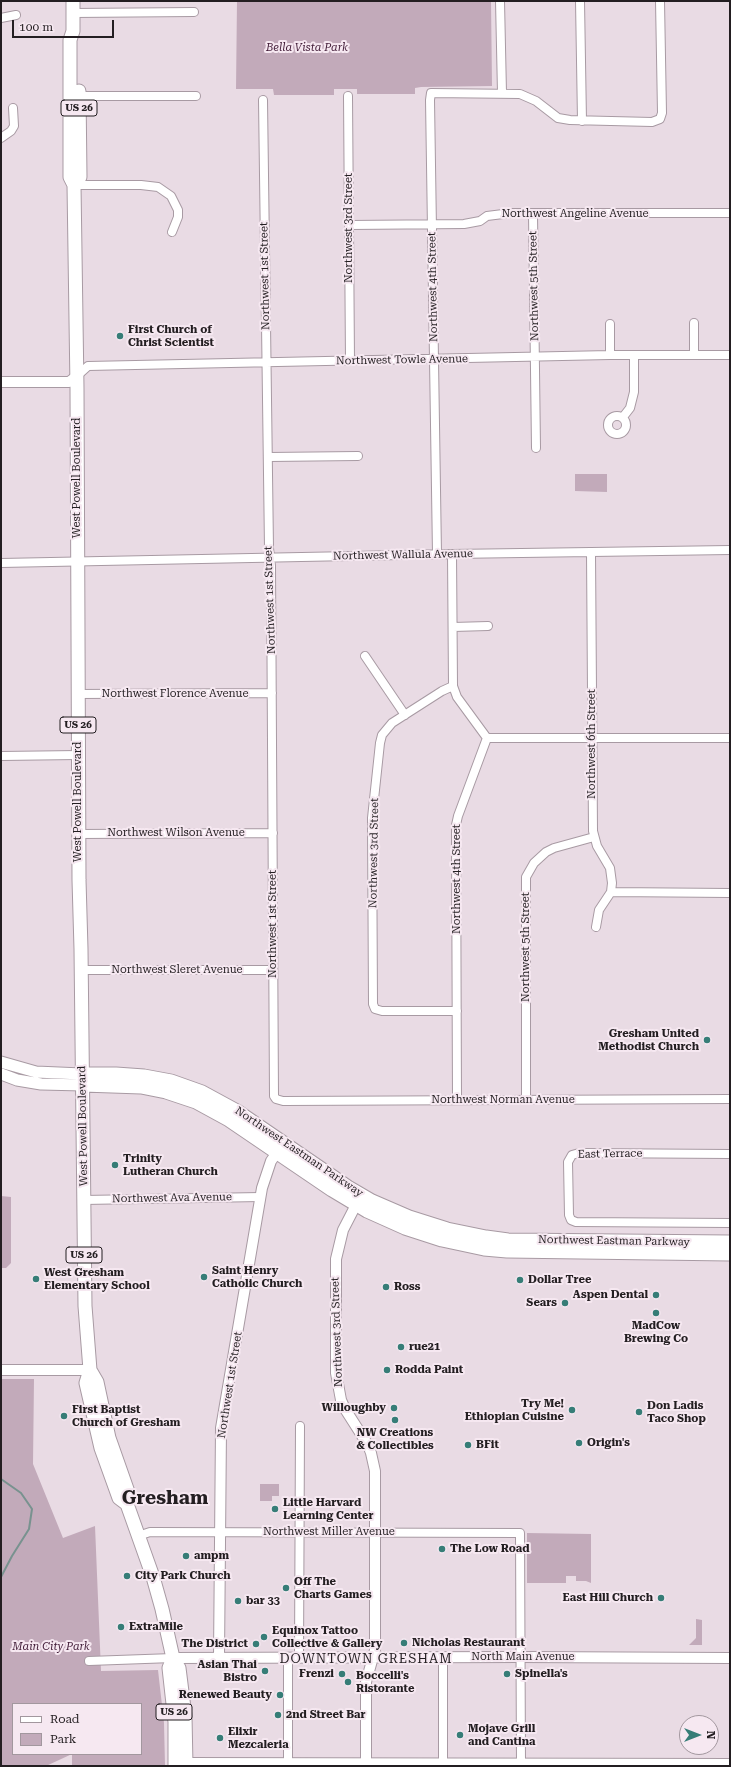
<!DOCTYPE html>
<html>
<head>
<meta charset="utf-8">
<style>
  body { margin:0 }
  #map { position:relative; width:731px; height:1767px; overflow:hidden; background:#e9dbe4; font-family:"Roboto Serif",serif }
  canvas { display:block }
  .frame { position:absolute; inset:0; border:2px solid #231e21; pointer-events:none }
  .legend { position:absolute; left:12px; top:1703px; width:130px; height:52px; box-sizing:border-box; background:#f6e8f1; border:1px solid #a2979e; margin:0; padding:5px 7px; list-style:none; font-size:12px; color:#231e21 }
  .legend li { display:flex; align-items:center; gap:8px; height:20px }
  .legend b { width:20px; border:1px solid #a2979e }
  .north { position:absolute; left:679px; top:1715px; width:40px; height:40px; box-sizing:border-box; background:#f6e8f1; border:1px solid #a2979e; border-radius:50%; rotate:90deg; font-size:11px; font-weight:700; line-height:16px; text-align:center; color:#231e21 }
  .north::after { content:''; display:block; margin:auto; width:14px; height:18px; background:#367d77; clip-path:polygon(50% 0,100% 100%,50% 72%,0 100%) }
  .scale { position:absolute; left:12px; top:20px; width:102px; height:18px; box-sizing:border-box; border:2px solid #231e21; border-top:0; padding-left:5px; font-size:12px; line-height:14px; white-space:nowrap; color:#231e21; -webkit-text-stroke:3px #f6e8f1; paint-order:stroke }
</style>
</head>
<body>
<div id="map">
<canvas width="731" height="1767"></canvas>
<div class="frame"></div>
<ul class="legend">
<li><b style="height:5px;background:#fff"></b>Road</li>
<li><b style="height:11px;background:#c2aaba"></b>Park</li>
</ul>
<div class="north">N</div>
<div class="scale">100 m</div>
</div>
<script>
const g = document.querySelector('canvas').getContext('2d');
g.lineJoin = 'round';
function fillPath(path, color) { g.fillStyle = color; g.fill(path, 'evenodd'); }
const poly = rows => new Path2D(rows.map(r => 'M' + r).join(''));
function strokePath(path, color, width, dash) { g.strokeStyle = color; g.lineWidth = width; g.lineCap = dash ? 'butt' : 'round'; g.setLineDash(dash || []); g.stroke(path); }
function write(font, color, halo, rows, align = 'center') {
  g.font = font + ' "Roboto Serif",serif'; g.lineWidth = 4; g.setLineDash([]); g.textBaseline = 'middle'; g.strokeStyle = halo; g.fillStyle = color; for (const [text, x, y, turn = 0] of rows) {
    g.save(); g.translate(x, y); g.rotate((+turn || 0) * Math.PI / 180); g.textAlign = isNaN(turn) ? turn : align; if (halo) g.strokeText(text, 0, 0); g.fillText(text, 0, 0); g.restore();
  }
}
fillPath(poly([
  [237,1,491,1,492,86,421,87,415,88,415,94,357,94,357,89,334,89,334,95,274,95,273,89,236,89],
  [575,474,607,474,607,492,575,491],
  [1,1196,11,1197,11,1263,6,1268,1,1268],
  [1,1379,34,1379,33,1464,63,1538,95,1526,101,1671,158,1670,164,1723,165,1766,72,1766,72,1754,46,1766,1,1766],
  [13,1704,141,1704,141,1754,13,1754],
  [260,1484,279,1484,279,1496,272,1496,272,1501,260,1501],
  [527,1533,591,1534,591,1583,586,1581,576,1581,576,1576,566,1576,566,1583,527,1583],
  [696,1619,702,1620,702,1645,689,1645,696,1638]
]), '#c2aaba');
strokePath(poly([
  [1,1479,21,1493,32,1509,29,1529,12,1556,1,1577]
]), '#78928f', 2);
const minor = poly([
  [500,1,502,93],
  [580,1,582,121],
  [73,13,194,12],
  [1,18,16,15],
  [75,96,196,96],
  [348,96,350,361],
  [263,100,269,548,271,566,274,1096,276,1099,283,1101,730,1099],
  [1,138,11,131,14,126,13,108],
  [74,185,141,185,158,187,171,196,178,210,178,217,172,232],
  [533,214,536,448],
  [349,225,464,224,480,221,487,216,511,213,730,213],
  [694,323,694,355],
  [610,324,610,355],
  [77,376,88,366,610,355,730,355],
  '608 425a9 9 0 1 1 18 0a9 9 0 1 1-18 0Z',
  [623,417,630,408,634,392,634,356],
  [269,457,358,456],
  [591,553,593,831,597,846,610,868,612,883,611,892,599,910,596,927],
  [437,554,430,100,431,93,520,94,536,101,558,118,570,120,652,122,660,119,662,113,660,1],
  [452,554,453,686,457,697,487,738,458,816,456,825,457,1100],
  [1,563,452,554,730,550],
  [453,627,488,626],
  [365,656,405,715],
  [453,686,442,691,392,723,382,735,380,743,372,818,373,1004,375,1009,382,1011,457,1011],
  [77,694,272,693],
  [487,738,730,738],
  [1,756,78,755],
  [78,834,273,833],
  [611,892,730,893],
  [81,970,273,970],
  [526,1100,526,877,534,863,546,852,554,848,594,837],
  [730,1154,579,1153,572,1155,568,1162,569,1215,571,1220,576,1222,730,1223],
  [83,1200,261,1197],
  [138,1536,150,1532,520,1533,521,1766],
  [299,1657,300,1426],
  [443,1657,443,1766],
  [89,1661,173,1658],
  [186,1762,730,1763],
  [288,1766,288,1657]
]);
const tertiary = poly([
  [1,382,69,382,77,376],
  [359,1199,343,1230,336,1259,336,1373,341,1400,345,1409,368,1445,371,1453,375,1471,375,1650,366,1682,366,1766],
  [1,1370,90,1370],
  [219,1657,221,1428,262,1188,271,1161,281,1147],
  [173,1658,520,1657,730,1658]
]);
const secondary = poly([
  [1,1062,36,1072,82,1074],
  [1,1074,17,1080,41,1084,83,1085]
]);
const primary = poly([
  [73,1,73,31,70,40,70,177,74,185,77,388,79,880,81,949,85,1306,90,1370,86,1383,101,1448,119,1498,127,1504],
  [74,185,80,177,79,91],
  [82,1074,116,1074,144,1076,171,1081,202,1092,237,1111,348,1187,372,1201,409,1217,447,1229,486,1237,508,1240,730,1242],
  [83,1085,141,1087,166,1092,196,1102,229,1120,332,1190,367,1211,405,1228,442,1240,484,1249,507,1251,730,1254],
  [90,1370,97,1382,109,1438,128,1492,127,1504,153,1577,162,1609,173,1658,179,1668,185,1716,186,1766],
  [173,1658,169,1668,175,1722,175,1766]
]);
strokePath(minor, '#a89aa3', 10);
strokePath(tertiary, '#a89aa3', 12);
strokePath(secondary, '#a89aa3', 13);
strokePath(primary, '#a89aa3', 15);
strokePath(minor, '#fff', 8);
strokePath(tertiary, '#fff', 10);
strokePath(secondary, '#fff', 11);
strokePath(primary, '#fff', 13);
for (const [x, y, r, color] of [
  [120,336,4,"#367d77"],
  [707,1040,4,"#367d77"],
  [115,1165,4,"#367d77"],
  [204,1277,4,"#367d77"],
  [36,1279,4,"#367d77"],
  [520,1280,4,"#367d77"],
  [386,1287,4,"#367d77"],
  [656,1295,4,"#367d77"],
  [565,1303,4,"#367d77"],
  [656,1313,4,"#367d77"],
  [401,1347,4,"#367d77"],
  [387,1370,4,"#367d77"],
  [394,1408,4,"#367d77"],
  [572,1410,4,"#367d77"],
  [639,1412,4,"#367d77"],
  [64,1416,4,"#367d77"],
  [395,1420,4,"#367d77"],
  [579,1443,4,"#367d77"],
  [468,1445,4,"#367d77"],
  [275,1509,4,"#367d77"],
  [442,1549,4,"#367d77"],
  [186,1556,4,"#367d77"],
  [127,1576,4,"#367d77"],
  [286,1588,4,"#367d77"],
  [661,1598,4,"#367d77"],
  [238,1601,4,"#367d77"],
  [121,1627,4,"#367d77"],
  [264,1637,4,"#367d77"],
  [404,1643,4,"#367d77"],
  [256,1644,4,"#367d77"],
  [265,1671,4,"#367d77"],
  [342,1674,4,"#367d77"],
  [507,1674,4,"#367d77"],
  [348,1682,4,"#367d77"],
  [280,1695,4,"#367d77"],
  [278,1715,4,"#367d77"],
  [460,1735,4,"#367d77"],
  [220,1738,4,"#367d77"]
]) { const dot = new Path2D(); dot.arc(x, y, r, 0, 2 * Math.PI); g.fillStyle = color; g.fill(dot); strokePath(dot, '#f6e8f1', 1.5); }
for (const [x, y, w] of [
  [79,108,36],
  [78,725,36],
  [84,1255,36],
  [174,1712,36]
]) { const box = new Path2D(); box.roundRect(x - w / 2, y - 8, w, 16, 3); g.fillStyle = '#f6e8f1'; g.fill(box); strokePath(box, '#231e21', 1); }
write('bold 10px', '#231e21', null, [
  ["US 26",79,108],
  ["US 26",78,725],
  ["US 26",84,1255],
  ["US 26",174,1712]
]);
write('italic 11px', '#411b37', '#f6e8f1', [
  ["Bella Vista Park",307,48],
  ["Main City Park",51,1647]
]);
write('11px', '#231e21', '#f6e8f1', [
  ["Northwest Angeline Avenue",575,214],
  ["Northwest 3rd Street",349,228,-90],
  ["Northwest 1st Street",265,276,-91],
  ["Northwest 5th Street",534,286,-91],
  ["Northwest 4th Street",433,287,-91],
  ["Northwest Towle Avenue",402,360,-1],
  ["West Powell Boulevard",77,478,-90],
  ["Northwest Wallula Avenue",403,555,-1],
  ["Northwest 1st Street",270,600,-92],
  ["Northwest Florence Avenue",175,694],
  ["Northwest 6th Street",592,744,-90],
  ["West Powell Boulevard",78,802,-90],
  ["Northwest Wilson Avenue",176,833],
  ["Northwest 3rd Street",374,853,-89],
  ["Northwest 4th Street",457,879,-90],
  ["Northwest 1st Street",273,924,-90],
  ["Northwest 5th Street",526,947,-90],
  ["Northwest Sleret Avenue",177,970],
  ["Northwest Norman Avenue",503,1100],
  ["West Powell Boulevard",83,1126,-91],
  ["Northwest Eastman Parkway",299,1152,34],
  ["East Terrace",610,1154,-1],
  ["Northwest Ava Avenue",172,1198,-1],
  ["Northwest Eastman Parkway",614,1241,1],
  ["Northwest 3rd Street",337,1332,-92],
  ["Northwest 1st Street",230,1385,-81],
  ["Northwest Miller Avenue",329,1532],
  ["North Main Avenue",523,1657]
]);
write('bold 11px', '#231e21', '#f6e8f1', [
  ["First Church of",128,330],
  ["Christ Scientist",128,343],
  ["Gresham United",699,1034,"right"],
  ["Methodist Church",699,1047,"right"],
  ["Trinity",123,1159],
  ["Lutheran Church",123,1172],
  ["Saint Henry",212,1271],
  ["Catholic Church",212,1284],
  ["West Gresham",44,1273],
  ["Elementary School",44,1286],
  ["Dollar Tree",528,1280],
  ["Ross",394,1287],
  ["Aspen Dental",648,1295,"right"],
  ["Sears",557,1303,"right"],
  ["MadCow",656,1326,"center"],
  ["Brewing Co",656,1339,"center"],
  ["rue21",409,1347],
  ["Rodda Paint",395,1370],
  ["Try Me!",564,1404,"right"],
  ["Ethiopian Cuisine",564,1417,"right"],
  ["Don Ladis",647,1406],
  ["Taco Shop",647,1419],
  ["Willoughby",386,1408,"right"],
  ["First Baptist",72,1410],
  ["Church of Gresham",72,1423],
  ["NW Creations",395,1433,"center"],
  ["& Collectibles",395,1446,"center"],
  ["Origin's",587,1443],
  ["BFit",476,1445],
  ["Little Harvard",283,1503],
  ["Learning Center",283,1516],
  ["The Low Road",450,1549],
  ["ampm",194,1556],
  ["City Park Church",135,1576],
  ["Off The",294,1582],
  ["Charts Games",294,1595],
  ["East Hill Church",653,1598,"right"],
  ["bar 33",246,1601],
  ["ExtraMile",129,1627],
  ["Equinox Tattoo",272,1631],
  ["Collective & Gallery",272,1644],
  ["Nicholas Restaurant",412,1643],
  ["The District",248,1644,"right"],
  ["Asian Thai",257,1665,"right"],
  ["Bistro",257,1678,"right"],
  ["Frenzi",334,1674,"right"],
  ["Spinella's",515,1674],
  ["Boccelli's",356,1676],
  ["Ristorante",356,1689],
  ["Renewed Beauty",272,1695,"right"],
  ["2nd Street Bar",286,1715],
  ["Mojave Grill",468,1729],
  ["and Cantina",468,1742],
  ["Elixir",228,1732],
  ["Mezcaleria",228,1745]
], 'left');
g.letterSpacing = '1px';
write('13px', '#231e21', '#f6e8f1', [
  ["DOWNTOWN GRESHAM",366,1659]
]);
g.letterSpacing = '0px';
write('bold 19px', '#231e21', '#f6e8f1', [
  ["Gresham",165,1498]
]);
</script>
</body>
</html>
